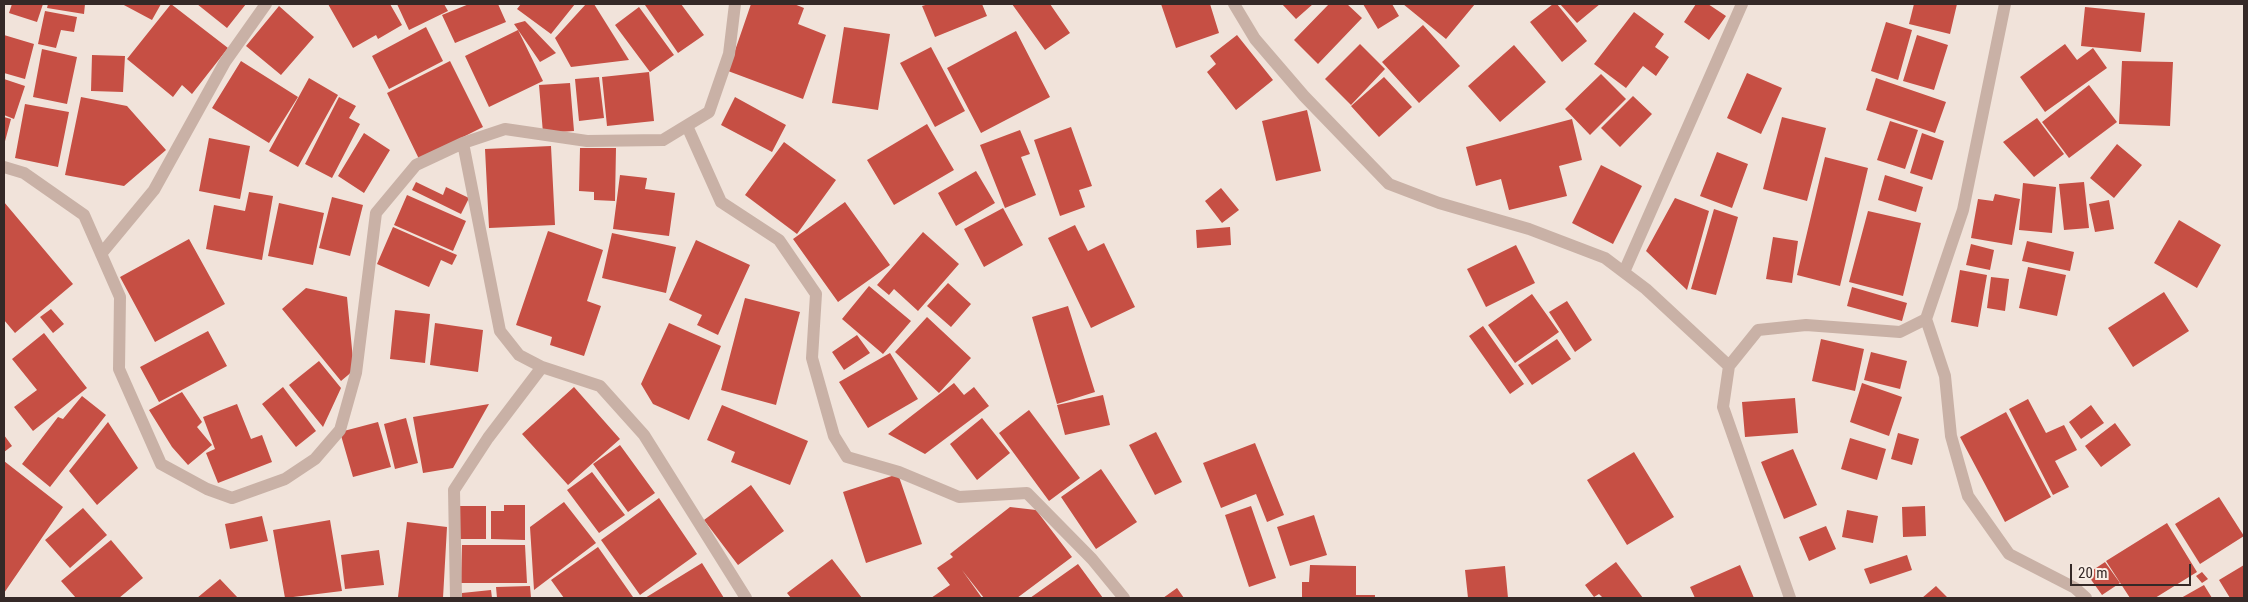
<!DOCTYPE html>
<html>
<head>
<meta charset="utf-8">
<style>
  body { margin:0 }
  #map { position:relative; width:2248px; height:602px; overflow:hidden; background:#f1e3da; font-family:"Roboto Condensed",sans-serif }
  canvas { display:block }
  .frame { position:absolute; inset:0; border:5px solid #352927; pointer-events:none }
  .scale { position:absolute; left:2070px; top:564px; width:121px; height:22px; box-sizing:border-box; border:2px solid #352927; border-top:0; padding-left:6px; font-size:15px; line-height:18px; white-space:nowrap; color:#352927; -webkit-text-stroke:4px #f9eee6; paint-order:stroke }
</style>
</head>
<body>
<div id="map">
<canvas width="2248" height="602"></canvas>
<div class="frame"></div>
<div class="scale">20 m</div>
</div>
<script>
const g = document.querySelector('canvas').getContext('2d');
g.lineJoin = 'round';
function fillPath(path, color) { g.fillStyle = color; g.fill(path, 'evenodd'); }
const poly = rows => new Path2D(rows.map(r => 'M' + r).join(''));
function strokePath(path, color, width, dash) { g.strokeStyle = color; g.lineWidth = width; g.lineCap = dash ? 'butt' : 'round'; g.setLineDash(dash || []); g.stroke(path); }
fillPath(poly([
  [12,4,43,4,37,22,9,13],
  [48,4,85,4,84,14,47,8],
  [122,4,161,4,152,20],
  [171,4,228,48,192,94,182,85,173,97,127,59],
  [197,4,246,4,227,28],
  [328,4,390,4,402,25,378,39,376,35,353,48],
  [397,4,444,4,448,11,409,30],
  [469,4,498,4,506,22,455,43,442,15],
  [521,4,575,4,551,34,517,9],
  [586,4,594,4,629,60,571,67,555,38],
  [646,4,681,4,704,35,678,53,645,5],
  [751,4,794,4,804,8,798,24,826,35,803,99,728,71],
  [929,4,982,4,987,16,935,37,922,6],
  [1012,4,1050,4,1070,33,1045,50],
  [1161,4,1210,4,1219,33,1176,48],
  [1282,4,1313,4,1296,19],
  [1329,4,1347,4,1362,18,1318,64,1294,40],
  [1363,4,1392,4,1399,16,1378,29],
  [1403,4,1475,4,1446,39],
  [1553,4,1557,4,1587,41,1562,62,1530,22],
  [1560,4,1600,4,1577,23],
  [1696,4,1708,4,1726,16,1709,40,1684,22],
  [1914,4,1957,4,1950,34,1909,24],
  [279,6,314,37,281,75,246,46],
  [639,7,674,55,650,72,615,25],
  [2085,7,2145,13,2141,52,2081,46],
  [45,11,77,17,74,32,61,30,56,48,38,44],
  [1634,12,1664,34,1655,47,1669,57,1656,76,1643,66,1626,88,1594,64],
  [525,21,556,53,540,62,514,24],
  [1886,22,1912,30,1898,80,1871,71],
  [1423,25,1460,66,1419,103,1382,62],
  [426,27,443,61,389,89,372,56],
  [844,27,890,34,878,110,832,103],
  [518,30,543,81,489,107,465,56],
  [1016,31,1050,97,981,133,947,68],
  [4,35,34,44,25,79,4,73],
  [1237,35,1273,80,1236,110,1207,72,1216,64,1210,56],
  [1917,35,1948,45,1934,90,1903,81],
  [1360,44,1385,69,1351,105,1325,79],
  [2065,44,2077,60,2093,48,2107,68,2045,112,2020,77],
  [1514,45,1546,82,1500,122,1468,86],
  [931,47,965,111,935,127,900,63],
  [42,49,77,57,67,104,33,97],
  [92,55,125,56,123,92,91,91],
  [241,61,298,97,269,143,212,108],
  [450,61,483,127,419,159,387,93],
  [2122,61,2173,62,2170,126,2119,124],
  [649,72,654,121,607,126,602,77],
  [1747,73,1782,88,1761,134,1727,118],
  [1601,74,1626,99,1590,135,1565,109],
  [599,77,604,118,579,121,575,79],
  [1384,77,1412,107,1379,137,1351,106],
  [309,78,338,95,298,167,269,151],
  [1876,78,1946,102,1935,133,1866,110],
  [4,79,25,86,14,119,4,115],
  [570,83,574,131,543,133,539,85],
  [2089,85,2117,122,2069,158,2042,122],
  [1633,96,1652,114,1620,147,1601,128],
  [81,97,127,106,166,150,124,186,65,175],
  [339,97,356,106,349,118,360,124,332,178,305,164],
  [735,97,786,125,772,152,721,125],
  [25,104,69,112,58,167,15,158],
  [1307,110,1321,171,1276,181,1262,121],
  [4,117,11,119,4,145],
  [1782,117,1826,128,1807,201,1763,189],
  [2037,118,2064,154,2034,177,2003,142],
  [1572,119,1582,160,1559,166,1567,196,1509,210,1501,179,1476,186,1466,147],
  [1890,121,1918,130,1905,169,1877,160],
  [927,124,954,170,894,205,867,160],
  [1071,127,1092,186,1079,190,1085,207,1060,216,1034,140],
  [1020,130,1030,154,1021,157,1036,195,1005,208,980,145],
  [364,133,390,150,364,193,338,176],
  [1922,133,1944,141,1932,180,1910,173],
  [209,138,250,146,240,199,199,191],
  [784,142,836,180,797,234,745,195],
  [2117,144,2142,165,2114,198,2090,178],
  [551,146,555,225,489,228,485,149],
  [580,148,616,148,615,201,594,200,594,192,579,191],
  [1717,152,1748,164,1732,208,1700,196],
  [1825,157,1868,168,1840,286,1797,275],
  [1601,165,1642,186,1613,244,1572,223],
  [976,171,995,203,956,226,938,193],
  [620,175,647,178,645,189,675,193,669,236,613,229],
  [1885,175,1923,187,1916,212,1878,200],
  [416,182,443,195,446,187,469,198,461,214,412,190],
  [2084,182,2089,228,2064,230,2059,184],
  [2023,183,2056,187,2052,233,2019,230],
  [1221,188,1239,210,1222,223,1205,201],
  [249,192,273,196,262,260,206,249,214,205,245,211],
  [1995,194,2020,199,2012,245,1971,238,1978,199,1993,201],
  [407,195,466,221,453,251,394,225],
  [332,197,363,205,350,256,319,248],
  [1675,198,1709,211,1687,290,1646,251],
  [2109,200,2114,229,2095,232,2089,204],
  [4,202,73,284,15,333,4,320],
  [845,202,890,265,838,302,793,239],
  [279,203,324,213,313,265,268,256],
  [1003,208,1023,245,984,267,964,229],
  [1714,209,1738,217,1716,295,1691,289],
  [1868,211,1921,223,1903,296,1849,282],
  [2179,220,2221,245,2197,288,2154,263],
  [1075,225,1088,251,1104,243,1135,307,1091,328,1048,238],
  [393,227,457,255,452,265,441,260,429,287,377,264],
  [1230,227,1231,245,1197,248,1196,230],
  [548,231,603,250,587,301,601,306,584,356,550,345,552,337,516,325],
  [923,232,959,264,918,311,894,289,889,295,877,285],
  [612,233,676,247,666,293,602,278],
  [1773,237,1798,241,1792,283,1766,279],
  [189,239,225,304,155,342,120,277],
  [696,240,750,265,718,335,697,325,702,315,669,300],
  [2027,241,2074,252,2070,271,2022,261],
  [1971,244,1994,250,1990,270,1966,265],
  [1516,245,1535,283,1486,307,1467,269],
  [2028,267,2066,275,2057,316,2019,308],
  [1960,270,1987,275,1978,327,1951,322],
  [1991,277,2009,279,2005,311,1987,308],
  [948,283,971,304,951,327,927,306],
  [869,286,911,321,883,354,842,319],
  [1852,287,1907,303,1902,321,1847,306],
  [306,288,347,297,354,370,341,381,282,309],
  [2164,292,2189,331,2133,367,2108,328],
  [1532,294,1559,332,1515,363,1488,325],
  [745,298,800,312,776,405,721,390],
  [1567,301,1592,340,1575,352,1549,312],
  [1068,306,1095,392,1057,404,1032,317],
  [51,309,64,324,53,333,40,317],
  [395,310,430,314,425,363,390,359],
  [927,317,971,358,939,393,895,352],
  [435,323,483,330,478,372,430,365],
  [669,323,721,346,689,420,653,404,641,384],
  [1483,326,1524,384,1510,394,1469,336],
  [208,331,227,366,159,402,140,367],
  [44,333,87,388,33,431,14,407,37,390,12,359],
  [857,335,870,353,844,370,832,352],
  [1557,339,1571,359,1532,385,1518,365],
  [1821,339,1864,349,1855,391,1812,381],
  [1871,352,1907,361,1900,389,1864,380],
  [890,353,918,399,868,428,839,382],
  [319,361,341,388,323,427,289,385],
  [954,383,964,395,974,387,989,406,925,454,888,434],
  [1862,383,1902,397,1889,436,1850,422],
  [283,387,316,431,296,447,262,404],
  [574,387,620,439,568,485,522,434],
  [182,392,202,422,197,427,212,445,188,465,172,447,149,410],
  [1103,395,1110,425,1065,435,1057,405],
  [82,396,106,415,50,487,22,464,58,417,63,419],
  [1795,398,1798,433,1745,437,1742,402],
  [2028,399,2046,433,2064,425,2077,450,2055,461,2069,487,2053,495,2009,409],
  [237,404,251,439,262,435,272,462,218,483,206,453,215,449,203,417],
  [489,404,453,468,423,473,413,417],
  [722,405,808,441,790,485,731,462,735,452,707,440],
  [2091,405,2104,423,2081,439,2069,422],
  [1029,410,1080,478,1049,501,999,433],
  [2006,412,2051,497,2005,522,1960,437],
  [406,418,418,463,395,469,384,424],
  [982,418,1010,453,977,480,950,444],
  [108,422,138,468,97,505,69,471],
  [378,422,391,467,353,477,340,432],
  [2115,423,2131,445,2101,467,2085,446],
  [1156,432,1182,482,1155,495,1129,445],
  [1898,433,1919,439,1912,465,1891,459],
  [4,435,12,446,4,452],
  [1850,438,1886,449,1877,480,1841,469],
  [1255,443,1284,515,1267,522,1256,494,1221,508,1203,463],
  [620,445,655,493,628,512,593,464],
  [1793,449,1817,505,1784,519,1761,462],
  [1634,452,1674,517,1627,545,1587,480],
  [4,461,63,507,4,593],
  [1101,469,1137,522,1096,549,1061,497],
  [592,472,625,515,599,533,567,490],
  [898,474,922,544,866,563,843,492],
  [751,485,784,531,738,565,704,520],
  [2219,497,2244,536,2200,564,2175,524],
  [659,498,697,554,640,595,601,540],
  [564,502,596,543,534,590,530,527],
  [504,505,525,505,525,540,491,539,491,511,504,511],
  [459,506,486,506,486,539,459,539],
  [1251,506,1276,578,1249,587,1225,515],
  [1925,506,1926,536,1903,537,1902,507],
  [1010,507,1036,510,1072,557,1017,598,984,598,962,570,982,598,931,598,950,585,937,568,953,557,950,554],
  [83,508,107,535,70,568,45,540],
  [1847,510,1878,516,1873,543,1842,537],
  [1314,515,1327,555,1290,566,1277,527],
  [262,516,268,541,230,549,225,524],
  [330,520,342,591,285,598,273,530],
  [407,522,447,527,443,598,398,597],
  [2167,523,2197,572,2155,598,2130,598,2106,561],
  [1826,526,1836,549,1809,561,1799,537],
  [111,540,143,578,119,598,76,598,61,581],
  [462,545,525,545,527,583,461,583],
  [598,547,633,597,564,598,551,580],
  [379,550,384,585,345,589,341,555],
  [1907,555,1912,570,1870,584,1864,569],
  [832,559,862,598,791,598,787,593],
  [1616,562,1643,598,1603,598,1599,594,1594,597,1585,585],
  [2105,562,2120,583,2102,595,2087,574],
  [702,563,724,598,645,598],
  [1078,564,1103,598,1030,598],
  [1310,565,1356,566,1356,595,1375,595,1375,598,1302,598,1302,582,1309,582],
  [1740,565,1754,598,1695,598,1690,587],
  [2244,565,2244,598,2230,598,2219,580],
  [1505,566,1508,598,1468,598,1465,570],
  [2202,572,2208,579,2202,583,2196,576],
  [220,579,238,598,197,598],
  [2204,585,2212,598,2181,598],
  [530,586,531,598,497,598,496,587],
  [1936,586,1948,598,1922,598],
  [1177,588,1184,598,1163,598],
  [491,590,492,598,462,598,462,593]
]), '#c64f44');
strokePath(poly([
  [1234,4,1255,39,1304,96,1389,184,1439,203,1529,229,1605,258,1646,289,1729,366],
  [2005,4,1963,210,1926,319,1945,376,1951,436,1968,496,2009,554,2075,588,2086,598],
  [687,126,721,202,779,240,816,294,812,358,834,436,847,457,899,472,959,497,1027,493,1092,559,1124,598],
  [463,143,500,331,519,355,542,367,600,386,644,435,746,598],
  [4,167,24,173,84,215,120,297,119,369,161,464,207,489,232,498,285,479,315,459,340,430,356,373,376,213,416,165,463,143,505,129,587,141,663,140,709,112,729,54,735,4],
  [101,254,154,190,225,62,266,4],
  [1624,272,1742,4],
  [456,598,454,490,488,438,542,367],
  [1790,598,1723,407,1729,366,1758,330,1806,325,1900,332,1926,319]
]), '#c9b1a6', 12);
</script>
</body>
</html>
